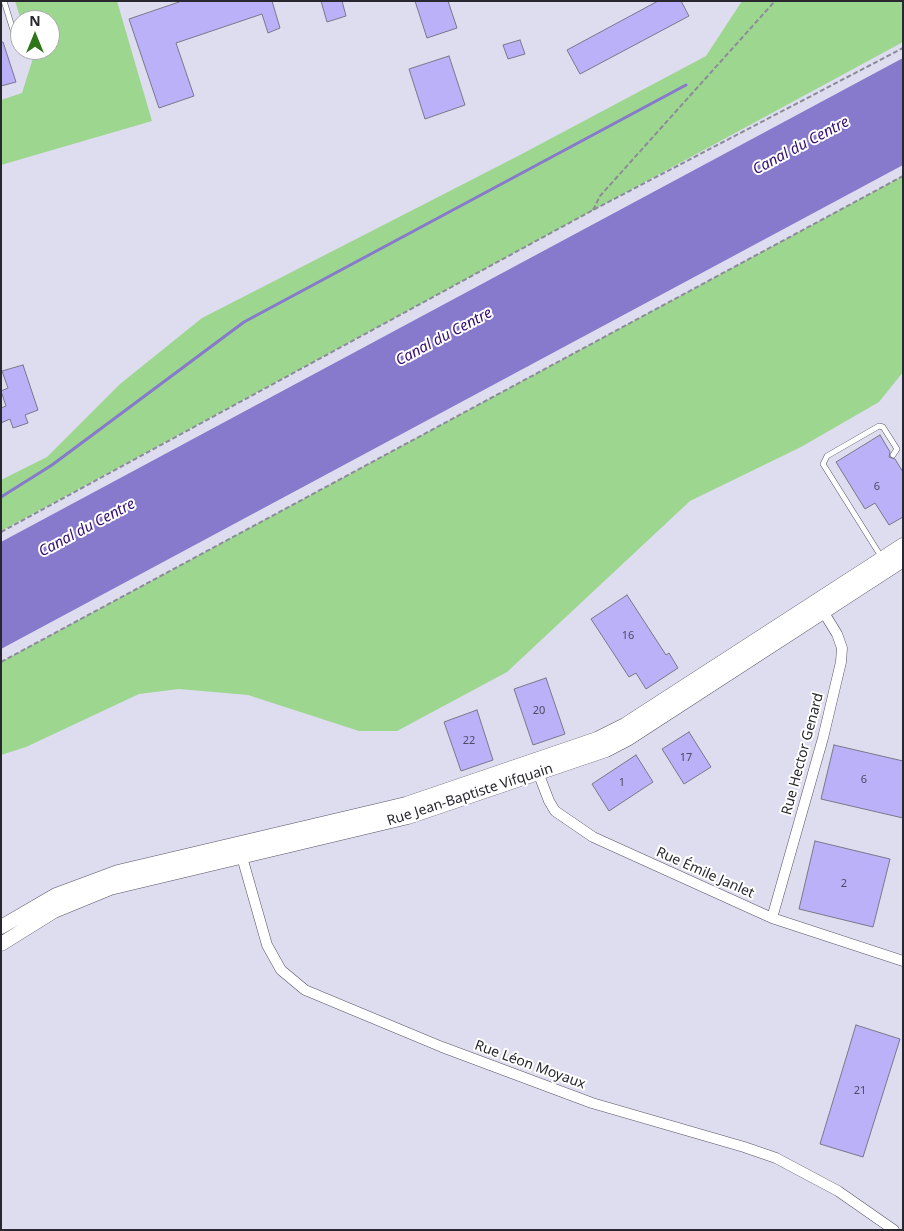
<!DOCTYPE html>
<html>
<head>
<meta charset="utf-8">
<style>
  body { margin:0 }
  #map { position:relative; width:904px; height:1231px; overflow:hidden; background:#dedcef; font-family:"Noto Sans",sans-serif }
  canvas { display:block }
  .frame { position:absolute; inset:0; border:2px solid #28272f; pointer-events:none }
  .north { position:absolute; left:10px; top:10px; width:50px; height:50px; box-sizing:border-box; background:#fff; border:1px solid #a9a9ac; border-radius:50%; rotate:0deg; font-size:14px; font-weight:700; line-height:20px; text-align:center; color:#28272f }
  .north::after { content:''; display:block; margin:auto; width:18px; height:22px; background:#2e7619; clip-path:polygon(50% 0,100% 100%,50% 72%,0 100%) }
</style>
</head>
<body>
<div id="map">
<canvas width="904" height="1231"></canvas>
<div class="frame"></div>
<div class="north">N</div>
</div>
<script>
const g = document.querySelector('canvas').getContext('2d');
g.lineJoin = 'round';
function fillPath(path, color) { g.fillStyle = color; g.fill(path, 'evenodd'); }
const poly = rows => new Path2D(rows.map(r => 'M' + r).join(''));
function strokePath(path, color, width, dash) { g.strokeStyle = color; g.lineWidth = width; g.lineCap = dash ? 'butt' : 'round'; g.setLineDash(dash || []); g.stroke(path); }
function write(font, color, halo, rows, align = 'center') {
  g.font = font + ' "Noto Sans",sans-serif'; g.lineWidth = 4; g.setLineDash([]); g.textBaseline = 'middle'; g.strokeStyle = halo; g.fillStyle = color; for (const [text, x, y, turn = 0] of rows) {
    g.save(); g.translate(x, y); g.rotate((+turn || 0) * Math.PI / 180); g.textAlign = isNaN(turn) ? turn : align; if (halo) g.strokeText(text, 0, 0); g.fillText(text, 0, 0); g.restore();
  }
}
fillPath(poly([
  [15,1,117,1,152,121,1,165,1,100,22,93,33,58,30,50,50,50,50,20,21,20],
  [742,1,903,1,903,42,1,531,1,480,47,457,120,384,202,318,518,156,706,56],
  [903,176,903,372,879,402,801,447,690,501,507,672,397,731,359,731,248,695,179,689,139,694,26,747,1,755,1,662]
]), '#9dd78f');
fillPath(poly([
  [903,58,903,165,1,649,1,542]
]), '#8779cc');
strokePath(poly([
  [1,497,52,465,244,322,686,85]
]), '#8779cc', 3);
const building = poly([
  [182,1,272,1,280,28,268,33,262,14,176,43,194,96,159,108,129,19,182,1],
  [321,1,342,1,346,16,327,22,321,1],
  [415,1,448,1,457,28,427,38,415,1],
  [658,1,681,1,689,16,580,74,567,50,658,1],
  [520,40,525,54,508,59,503,45,520,40],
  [1,42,3,42,16,82,1,86,1,42],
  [449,56,465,105,425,119,409,69,449,56],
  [23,365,38,410,25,415,28,423,13,428,10,419,1,423,1,408,6,406,1,391,8,388,2,371,23,365],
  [880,435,890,452,889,457,895,459,903,472,903,517,889,525,875,503,865,509,836,462,880,435],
  [627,595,666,655,669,653,678,668,646,689,636,673,629,677,591,619,627,595],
  [546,678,565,734,533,745,514,689,546,678],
  [477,710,493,760,461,771,444,722,477,710],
  [689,732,711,767,684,784,662,749,689,732],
  [834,745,903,761,903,818,821,799,834,745],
  [636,755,653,782,609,811,592,784,636,755],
  [815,841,890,859,873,927,799,909,815,841],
  [856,1025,900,1039,863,1157,820,1144,856,1025]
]);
fillPath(building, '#bbb1f8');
strokePath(building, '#797789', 1);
const lane = poly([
  [4,1,17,43],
  [882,558,823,464,827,456,879,426,883,427,897,449,893,455]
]);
const street = poly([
  [536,767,549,801,555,811,593,837,772,918,903,961],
  [240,850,267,945,281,970,305,990,442,1047,592,1103,744,1147,776,1158,838,1191,894,1230],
  [772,918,823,738,841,662,842,648,837,634,821,608]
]);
const secondary = poly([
  [1,927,56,895,118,872,406,804,597,739,625,725,903,545],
  [1,944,54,911,110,888,408,817,606,750,629,738,903,560]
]);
strokePath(lane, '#565465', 6);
strokePath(street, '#565465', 11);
strokePath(secondary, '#565465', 15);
strokePath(poly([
  [593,210,600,196,775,1],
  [1,532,593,210,903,48],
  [1,662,903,176]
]), '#8c8b99', 2, [5, 2.5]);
strokePath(lane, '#fff', 5);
strokePath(street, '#fff', 10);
strokePath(secondary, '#fff', 14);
write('11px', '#4d4a61', null, [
  ["6",877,487],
  ["16",628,636],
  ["20",539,711],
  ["22",469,741],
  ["17",686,758],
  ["6",864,780],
  ["1",622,783],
  ["2",844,884],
  ["21",860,1091]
]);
write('14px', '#28272f', '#fff', [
  ["Rue Hector Genard",803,754,-75],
  ["Rue Jean-Baptiste Vifquain",470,795,-18],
  ["Rue Émile Janlet",705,873,24],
  ["Rue Léon Moyaux",530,1065,20]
]);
write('italic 15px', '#330f74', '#fff', [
  ["Canal du Centre",801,146,-28],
  ["Canal du Centre",444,337,-28],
  ["Canal du Centre",87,528,-28]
]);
</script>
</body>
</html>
